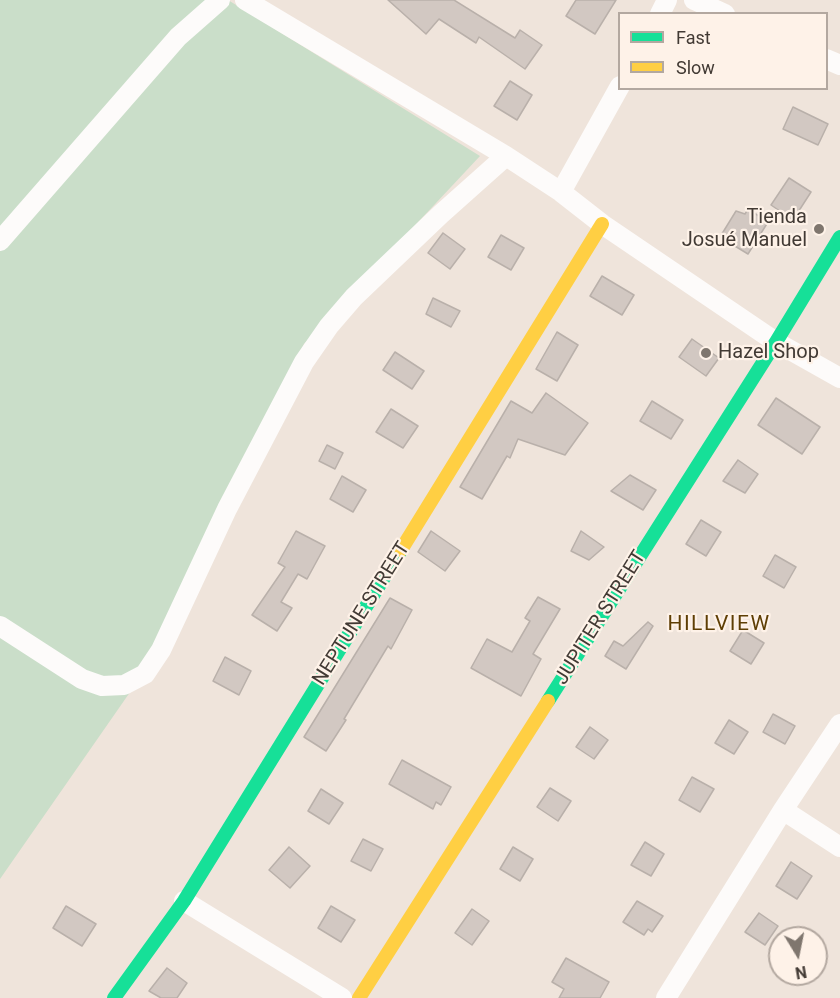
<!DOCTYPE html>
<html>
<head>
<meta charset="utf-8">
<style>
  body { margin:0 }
  #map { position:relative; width:840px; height:998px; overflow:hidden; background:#efe4db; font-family:Roboto,sans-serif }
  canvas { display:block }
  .legend { position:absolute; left:618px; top:12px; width:210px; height:78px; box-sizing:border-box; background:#fef2e8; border:2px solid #b3a8a0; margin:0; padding:8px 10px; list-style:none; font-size:18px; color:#423a34 }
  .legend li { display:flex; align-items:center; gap:12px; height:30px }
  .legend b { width:30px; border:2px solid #b3a8a0 }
  .north { position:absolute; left:768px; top:926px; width:60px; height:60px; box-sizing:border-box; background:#fef2e8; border:2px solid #b3a8a0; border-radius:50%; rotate:170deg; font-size:16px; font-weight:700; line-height:24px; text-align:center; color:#423a34 }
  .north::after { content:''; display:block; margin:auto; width:21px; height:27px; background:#7f766e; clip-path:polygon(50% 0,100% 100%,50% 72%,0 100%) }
</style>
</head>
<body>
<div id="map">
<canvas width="840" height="998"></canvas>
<ul class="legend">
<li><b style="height:8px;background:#16e098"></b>Fast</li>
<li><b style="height:8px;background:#ffcf43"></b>Slow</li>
</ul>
<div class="north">N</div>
</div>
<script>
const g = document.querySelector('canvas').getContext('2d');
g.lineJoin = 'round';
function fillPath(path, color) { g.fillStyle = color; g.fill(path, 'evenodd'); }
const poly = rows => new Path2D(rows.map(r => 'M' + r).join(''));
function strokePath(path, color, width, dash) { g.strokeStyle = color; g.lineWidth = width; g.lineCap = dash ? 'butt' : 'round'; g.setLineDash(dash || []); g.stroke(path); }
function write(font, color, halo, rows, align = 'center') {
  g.font = font + ' Roboto,sans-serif'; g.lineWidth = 4.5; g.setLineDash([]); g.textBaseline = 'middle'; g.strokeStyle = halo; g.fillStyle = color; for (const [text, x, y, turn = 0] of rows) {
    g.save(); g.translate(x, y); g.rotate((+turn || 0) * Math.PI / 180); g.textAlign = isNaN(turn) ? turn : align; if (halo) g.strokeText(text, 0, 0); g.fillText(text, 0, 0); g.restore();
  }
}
fillPath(poly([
  [0,0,228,0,480,156,304,344,135,685,0,879]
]), '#cadec9');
const building = poly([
  [388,0,454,0,515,38,520,30,542,45,525,69,479,37,476,43,439,19,426,34,388,0],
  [576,0,616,0,595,34,566,16,576,0],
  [510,81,532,95,517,120,494,106,510,81],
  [793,107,828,124,818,145,783,129,793,107],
  [789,178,811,192,793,220,771,205,789,178],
  [748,209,768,222,748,254,720,237,736,211,745,214,748,209],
  [443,233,465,249,450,269,428,253,443,233],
  [501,235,524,248,511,270,488,257,501,235],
  [602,276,634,295,622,315,590,296,602,276],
  [433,298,460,311,451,327,426,314,433,298],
  [557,332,578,345,557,381,536,369,557,332],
  [692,339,719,358,706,376,679,357,692,339],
  [395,352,424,371,412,389,383,370,395,352],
  [546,393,588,423,565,455,518,439,510,458,507,456,482,499,460,487,511,401,532,413,546,393],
  [776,398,820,427,802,454,758,425,776,398],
  [652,401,683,420,671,439,640,421,652,401],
  [391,409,418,426,403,448,376,432,391,409],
  [327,445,343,453,335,469,319,461,327,445],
  [738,460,758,474,745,493,723,481,738,460],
  [630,475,656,490,643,510,611,491,630,475],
  [342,476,366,490,353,512,330,499,342,476],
  [701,520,721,532,706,556,686,544,701,520],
  [296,531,325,546,307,579,298,574,281,602,292,608,277,631,252,615,285,567,278,563,296,531],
  [431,531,460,551,445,571,418,552,431,531],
  [581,531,604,547,589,560,571,551,581,531],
  [775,555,796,567,784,588,763,576,775,555],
  [538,597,560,609,533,654,541,659,521,696,471,668,487,639,512,652,530,621,525,618,538,597],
  [390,598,412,610,391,649,388,646,344,719,346,720,326,751,304,737,390,598],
  [648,622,653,626,626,669,605,656,614,641,623,646,648,622],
  [743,630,764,643,751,664,730,651,743,630],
  [225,657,251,671,239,695,213,681,225,657],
  [773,714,795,726,785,744,763,732,773,714],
  [729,720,748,732,734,754,715,743,729,720],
  [590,727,608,740,594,759,576,747,590,727],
  [402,760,451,787,441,805,436,802,433,809,389,784,402,760],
  [692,777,714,789,700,812,679,800,692,777],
  [550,788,571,801,558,821,537,807,550,788],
  [321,789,343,803,329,824,308,811,321,789],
  [363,839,383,849,371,871,351,861,363,839],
  [645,842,664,854,651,876,631,865,645,842],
  [289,847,310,866,290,888,269,870,289,847],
  [513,847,533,859,520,881,500,869,513,847],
  [791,862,812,876,797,899,776,886,791,862],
  [637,901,663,916,652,932,648,929,644,935,623,922,637,901],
  [66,906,96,924,82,946,53,928,66,906],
  [331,906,355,920,341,942,318,928,331,906],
  [472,909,489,921,472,945,455,933,472,909],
  [759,913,778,926,765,945,745,932,759,913],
  [566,958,609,982,600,998,559,998,564,989,552,982,566,958],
  [167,968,187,983,177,998,161,998,149,991,167,968]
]);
fillPath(building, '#d2c8c2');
strokePath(building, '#b9b0aa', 1.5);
strokePath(poly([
  [245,0,506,156,561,192,602,224,776,342,840,378],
  [694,0,725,14],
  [660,14,667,0],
  [826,59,840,65],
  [561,192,620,86],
  [0,241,178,37,220,0],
  [0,626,82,679,102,686,124,685,145,674,161,650,227,509,304,362,329,326,354,297,441,214,506,156],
  [783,810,840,847],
  [184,901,342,998],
  [666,998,783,810,840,724]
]), '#fdfbfa', 20);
strokePath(poly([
  [548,701,776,342,840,237],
  [114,998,184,901,401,550]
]), '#16e098', 14);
strokePath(poly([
  [401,550,602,224],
  [359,998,548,701]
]), '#ffcf43', 14);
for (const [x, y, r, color] of [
  [819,229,6,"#7f766e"],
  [706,353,6,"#7f766e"]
]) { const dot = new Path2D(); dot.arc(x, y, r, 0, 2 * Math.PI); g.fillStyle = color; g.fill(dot); strokePath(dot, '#fef2e8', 2); }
write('20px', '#423a34', '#fef2e8', [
  ["Tienda",807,218],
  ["Josué Manuel",807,241],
  ["Hazel Shop",718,353,"left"]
], 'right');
write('20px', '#423a34', '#fef2e8', [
  ["NEPTUNE STREET",362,614,-58],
  ["JUPITER STREET",601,618,-58]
]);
g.letterSpacing = '1.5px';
write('21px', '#5e3e04', '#fef2e8', [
  ["HILLVIEW",719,625]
]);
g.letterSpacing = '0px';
</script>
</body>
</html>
